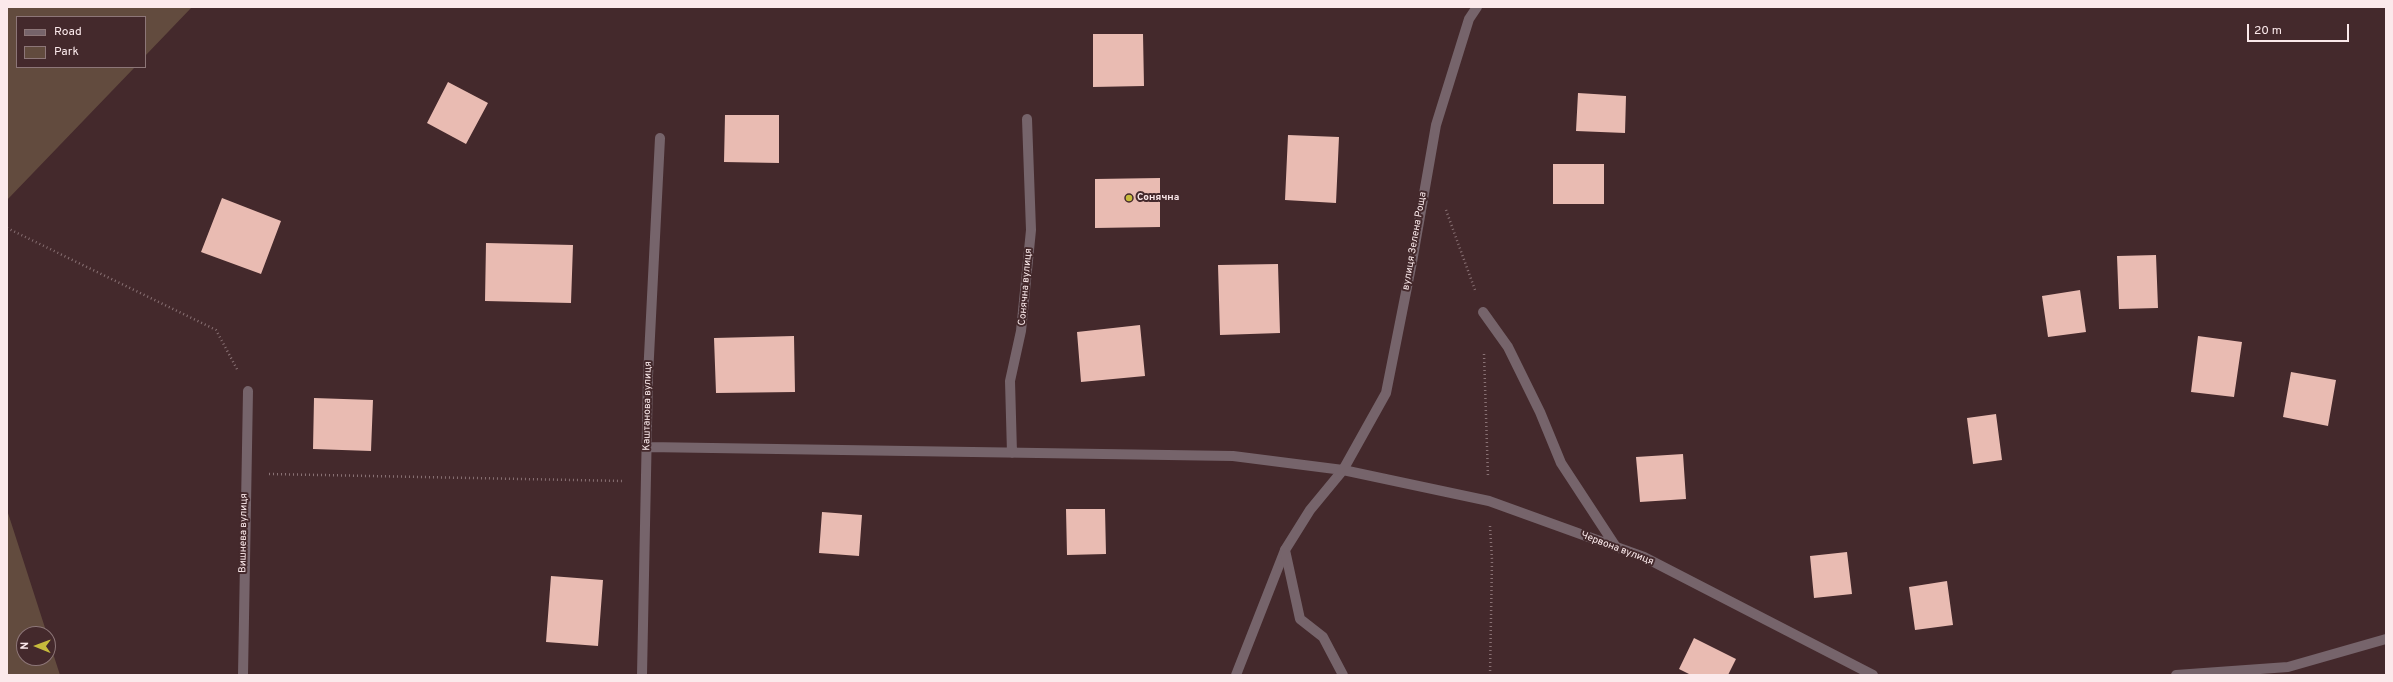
<!DOCTYPE html>
<html>
<head>
<meta charset="utf-8">
<style>
  body { margin:0 }
  #map { position:relative; width:2393px; height:682px; overflow:hidden; background:#44292c; font-family:Overpass,sans-serif }
  canvas { display:block }
  .frame { position:absolute; inset:0; border:8px solid #fbe9eb; pointer-events:none }
  .legend { position:absolute; left:16px; top:16px; width:130px; height:52px; box-sizing:border-box; background:#44292c; border:1px solid #8d7678; margin:0; padding:5px 7px; list-style:none; font-size:12px; color:#fbe9eb }
  .legend li { display:flex; align-items:center; gap:8px; height:20px }
  .legend b { width:20px; border:1px solid #8d7678 }
  .north { position:absolute; left:16px; top:626px; width:40px; height:40px; box-sizing:border-box; background:#44292c; border:1px solid #8d7678; border-radius:50%; rotate:271deg; font-size:11px; font-weight:700; line-height:16px; text-align:center; color:#fbe9eb }
  .north::after { content:''; display:block; margin:auto; width:14px; height:18px; background:#c7bb3c; clip-path:polygon(50% 0,100% 100%,50% 72%,0 100%) }
  .scale { position:absolute; left:2247px; top:24px; width:102px; height:18px; box-sizing:border-box; border:2px solid #fbe9eb; border-top:0; padding-left:5px; font-size:12px; line-height:14px; white-space:nowrap; color:#fbe9eb; -webkit-text-stroke:3px #44292c; paint-order:stroke }
</style>
</head>
<body>
<div id="map">
<canvas width="2393" height="682"></canvas>
<div class="frame"></div>
<ul class="legend">
<li><b style="height:5px;background:#76646b"></b>Road</li>
<li><b style="height:11px;background:#624b3e"></b>Park</li>
</ul>
<div class="north">N</div>
<div class="scale">20 m</div>
</div>
<script>
const g = document.querySelector('canvas').getContext('2d');
g.lineJoin = 'round';
function fillPath(path, color) { g.fillStyle = color; g.fill(path, 'evenodd'); }
const poly = rows => new Path2D(rows.map(r => 'M' + r).join(''));
function strokePath(path, color, width, dash) { g.strokeStyle = color; g.lineWidth = width; g.lineCap = dash ? 'butt' : 'round'; g.setLineDash(dash || []); g.stroke(path); }
function write(font, color, halo, rows, align = 'center') {
  g.font = font + ' Overpass,sans-serif'; g.lineWidth = 4; g.setLineDash([]); g.textBaseline = 'middle'; g.strokeStyle = halo; g.fillStyle = color; for (const [text, x, y, turn = 0] of rows) {
    g.save(); g.translate(x, y); g.rotate((+turn || 0) * Math.PI / 180); g.textAlign = isNaN(turn) ? turn : align; if (halo) g.strokeText(text, 0, 0); g.fillText(text, 0, 0); g.restore();
  }
}
fillPath(poly([
  [7,7,192,7,145,56,145,17,17,17,17,67,135,67,7,200],
  [7,510,47,634,24,634,24,658,48,658,48,638,60,675,7,675]
]), '#624b3e');
fillPath(poly([
  [1093,34,1143,34,1144,86,1093,87],
  [448,82,488,103,466,144,427,123],
  [1578,93,1626,96,1625,133,1576,131],
  [725,115,779,115,779,163,724,162],
  [1288,135,1339,137,1336,203,1285,200],
  [1553,164,1604,164,1604,204,1553,204],
  [1160,178,1160,227,1095,228,1095,179],
  [222,198,281,221,261,274,201,252],
  [486,243,573,245,571,303,485,301],
  [2156,255,2158,308,2119,309,2117,256],
  [1278,264,1280,333,1220,335,1218,265],
  [2080,290,2086,332,2048,337,2042,296],
  [1140,325,1145,376,1081,382,1077,332],
  [794,336,795,392,716,393,714,338],
  [2198,336,2242,342,2234,397,2191,392],
  [2291,372,2336,380,2328,426,2283,417],
  [314,398,373,400,371,451,313,449],
  [1996,414,2002,460,1973,464,1967,418],
  [1683,454,1686,499,1640,502,1636,457],
  [1066,509,1105,509,1106,554,1067,555],
  [822,512,862,515,859,556,819,553],
  [1847,552,1852,594,1814,598,1810,556],
  [551,576,603,580,598,646,546,642],
  [1947,581,1953,625,1915,630,1909,587],
  [1694,638,1736,659,1728,675,1691,675,1679,669]
]), '#e9bbb2');
strokePath(poly([
  [1446,210,1475,290],
  [7,228,216,330,238,371],
  [1484,354,1488,477],
  [269,474,624,481],
  [1490,526,1492,560,1490,675]
]), '#897174', 2.5, [1, 3]);
strokePath(poly([
  [1483,312,1508,347,1540,412,1561,463,1616,547],
  [1236,675,1285,550]
]), '#76646b', 10);
strokePath(poly([
  [647,447,1233,456,1343,470,1489,501,1644,557,1873,675],
  [1012,453,1010,381,1021,331,1031,230,1027,119],
  [243,675,248,391],
  [642,675,648,376,660,138],
  [1343,675,1323,637,1300,619,1285,550,1310,510,1343,470,1386,393,1412,262,1436,125,1469,19,1477,7],
  [2176,675,2288,667,2386,639]
]), '#76646b', 10);
for (const [x, y, r, color] of [
  [1129,198,4,"#c7bb3c"]
]) { const dot = new Path2D(); dot.arc(x, y, r, 0, 2 * Math.PI); g.fillStyle = color; g.fill(dot); strokePath(dot, '#44292c', 1.5); }
write('bold 10px', '#fbe9eb', '#44292c', [
  ["Сонячна",1137,198]
], 'left');
write('10px', '#fbe9eb', '#44292c', [
  ["вулиця Зелена Роща",1415,241,-80],
  ["Сонячна вулиця",1026,287,-85],
  ["Каштанова вулиця",648,406,-89],
  ["Вишнева вулиця",244,533,-89],
  ["Червона вулиця",1617,549,21]
]);
</script>
</body>
</html>
